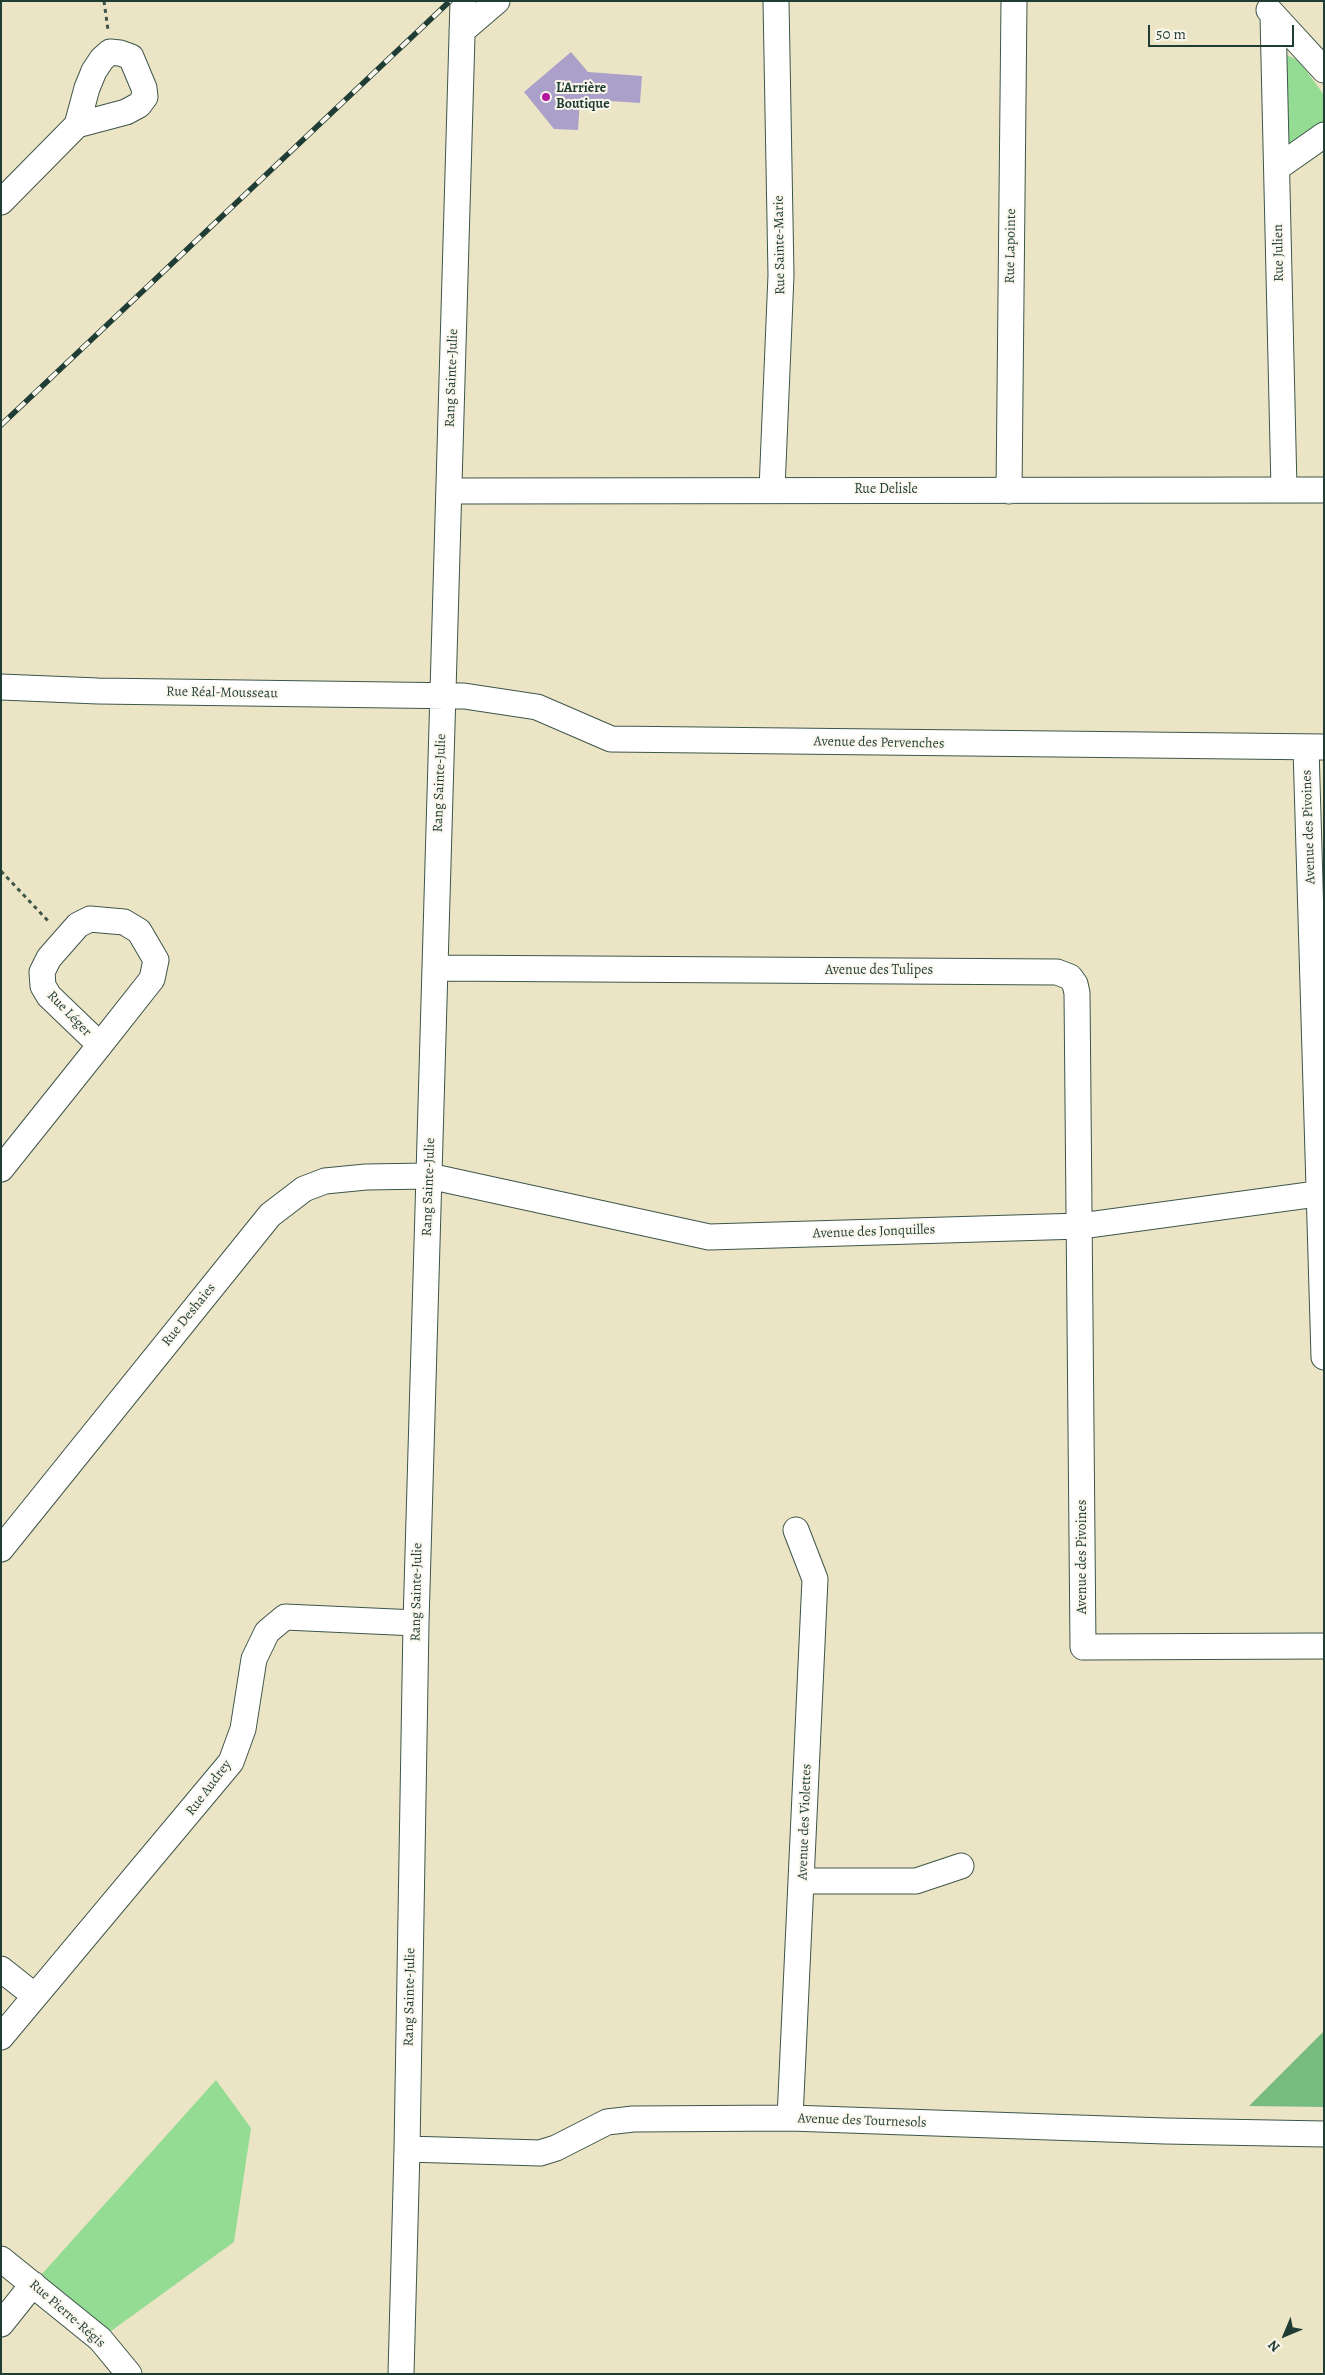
<!DOCTYPE html>
<html>
<head>
<meta charset="utf-8">
<style>
  body { margin:0 }
  #map { position:relative; width:1325px; height:2375px; overflow:hidden; background:#ece5c5; font-family:Alegreya,serif }
  canvas { display:block }
  .frame { position:absolute; inset:0; border:2px solid #1f3d34; pointer-events:none }
  .north { position:absolute; left:1260px; top:2310px; width:50px; height:50px; -webkit-text-stroke:4px #fbf7ec; paint-order:stroke; rotate:225deg; font-size:14px; font-weight:700; line-height:20px; text-align:center; color:#1f3d34 }
  .north::after { content:''; display:block; margin:auto; width:18px; height:22px; background:#1f3d34; clip-path:polygon(50% 0,100% 100%,50% 72%,0 100%) }
  .scale { position:absolute; left:1148px; top:25px; width:146px; height:22px; box-sizing:border-box; border:2px solid #1f3d34; border-top:0; padding-left:6px; font-size:15px; line-height:18px; white-space:nowrap; color:#1f3d34; -webkit-text-stroke:4px #fbf7ec; paint-order:stroke }
</style>
</head>
<body>
<div id="map">
<canvas width="1325" height="2375"></canvas>
<div class="frame"></div>
<div class="north">N</div>
<div class="scale">50 m</div>
</div>
<script>
const g = document.querySelector('canvas').getContext('2d');
g.lineJoin = 'round';
function fillPath(path, color) { g.fillStyle = color; g.fill(path, 'evenodd'); }
const poly = rows => new Path2D(rows.map(r => 'M' + r).join(''));
function strokePath(path, color, width, dash) { g.strokeStyle = color; g.lineWidth = width; g.lineCap = dash ? 'butt' : 'round'; g.setLineDash(dash || []); g.stroke(path); }
function write(font, color, halo, rows, align = 'center') {
  g.font = font + ' Alegreya,serif'; g.lineWidth = 4; g.setLineDash([]); g.textBaseline = 'middle'; g.strokeStyle = halo; g.fillStyle = color; for (const [text, x, y, turn = 0] of rows) {
    g.save(); g.translate(x, y); g.rotate((+turn || 0) * Math.PI / 180); g.textAlign = isNaN(turn) ? turn : align; if (halo) g.strokeText(text, 0, 0); g.fillText(text, 0, 0); g.restore();
  }
}
fillPath(poly([
  [1285,54,1299,61,1324,95,1324,128,1283,151],
  [216,2080,251,2128,234,2242,100,2339,33,2284]
]), '#94db94');
fillPath(poly([
  [1324,2031,1324,2107,1249,2106]
]), '#77bb7e');
fillPath(poly([
  [571,52,588,72,642,76,640,103,580,99,578,130,554,129,524,92]
]), '#aaa0ca');
const minor = poly([
  [1269,10,1324,70],
  [1273,16,1284,489],
  [462,31,497,1],
  [1277,168,1324,135],
  [1,202,77,125,87,88,94,71,102,59,110,52,120,53,131,57,144,88,145,97,139,105,126,112,77,125],
  [772,489,781,275,776,1],
  [449,491,1324,490],
  [1009,491,1014,1],
  [1,687,98,691,464,696,537,707,611,739,1324,747],
  [1306,748,1324,1357],
  [435,968,1057,972,1070,977,1075,984,1077,993,1083,1647,1324,1646],
  [1,1169,100,1045,152,979,156,960,139,931,124,922,90,919,78,925,49,958,42,972,43,986,49,996,100,1045],
  [1,1549,270,1215,304,1189,325,1181,366,1177,429,1176,709,1237,1081,1226,1324,1193],
  [803,1881,916,1881,961,1866],
  [1,1969,35,1996],
  [1,2037,231,1762,243,1729,254,1659,267,1632,285,1617,416,1623],
  [790,2118,815,1579,796,1530],
  [407,2149,540,2153,556,2148,607,2122,633,2119,790,2118,1165,2131,1324,2134],
  [1,2259,100,2339,129,2374],
  [1,2324,33,2284],
  [401,2374,407,2149,416,1623,463,1]
]);
strokePath(minor, '#3e564a', 27);
strokePath(poly([
  [104,1,108,30],
  [1,871,50,923]
]), '#3e564a', 3, [4, 4]);
strokePath(minor, '#fff', 25);
const rail = poly([
  [1,425,450,1]
]);
strokePath(rail, '#1f3d34', 5.5);
strokePath(rail, '#fbf7ec', 4, [11]);
for (const [x, y, r, color] of [
  [546,97,5,"#b5179e"]
]) { const dot = new Path2D(); dot.arc(x, y, r, 0, 2 * Math.PI); g.fillStyle = color; g.fill(dot); strokePath(dot, '#fbf7ec', 2); }
write('bold 14px', '#1f3d34', '#fbf7ec', [
  ["L'Arrière",556,89],
  ["Boutique",556,105]
], 'left');
write('14px', '#1f3d34', '#fbf7ec', [
  ["Rue Sainte-Marie",780,245,-91],
  ["Rue Lapointe",1011,246,-89],
  ["Rue Julien",1279,253,-91],
  ["Rang Sainte-Julie",452,378,-88],
  ["Rue Delisle",886,490],
  ["Rue Réal-Mousseau",222,693,1],
  ["Avenue des Pervenches",879,743,1],
  ["Rang Sainte-Julie",440,783,-88],
  ["Avenue des Pivoines",1309,827,-92],
  ["Avenue des Tulipes",879,971],
  ["Rue Léger",69,1014,46],
  ["Rang Sainte-Julie",429,1187,-88],
  ["Avenue des Jonquilles",874,1232,-2],
  ["Rue Deshaies",189,1315,-51],
  ["Avenue des Pivoines",1083,1557,-90],
  ["Rang Sainte-Julie",417,1592,-89],
  ["Rue Audrey",209,1788,-53],
  ["Avenue des Violettes",805,1822,-88],
  ["Rang Sainte-Julie",410,1997,-89],
  ["Avenue des Tournesols",862,2121,2],
  ["Rue Pierre-Régis",67,2314,41]
]);
</script>
</body>
</html>
